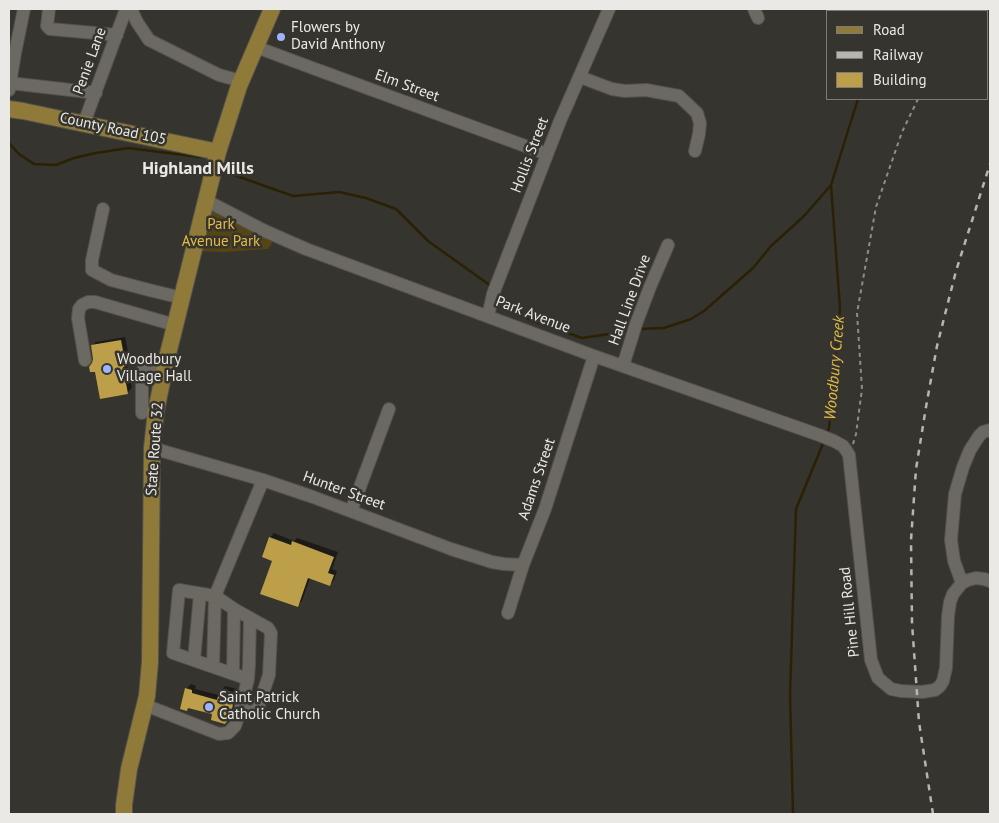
<!DOCTYPE html>
<html>
<head>
<meta charset="utf-8">
<style>
  body { margin:0 }
  #map { position:relative; width:999px; height:823px; overflow:hidden; background:#36342e; font-family:"PT Sans",sans-serif }
  canvas { display:block }
  .frame { position:absolute; inset:0; border:10px solid #ebe9e5; pointer-events:none }
  .legend { position:absolute; left:826px; top:10px; width:162px; height:90px; box-sizing:border-box; background:#36342e; border:1px solid #7e7c77; margin:0; padding:6px 9px; list-style:none; font-size:15px; color:#ebe9e5 }
  .legend li { display:flex; align-items:center; gap:10px; height:25px }
  .legend b { width:25px; border:1px solid #7e7c77 }
</style>
</head>
<body>
<div id="map">
<canvas width="999" height="823"></canvas>
<div class="frame"></div>
<ul class="legend">
<li><b style="height:6px;background:#907a3a"></b>Road</li>
<li><b style="height:6px;background:#b7b5b0"></b>Railway</li>
<li><b style="height:14px;background:#be9f49"></b>Building</li>
</ul>
</div>
<script>
const g = document.querySelector('canvas').getContext('2d');
g.lineJoin = 'round';
function fillPath(path, color) { g.fillStyle = color; g.fill(path, 'evenodd'); }
const poly = rows => new Path2D(rows.map(r => 'M' + r).join(''));
function strokePath(path, color, width, dash) { g.strokeStyle = color; g.lineWidth = width; g.lineCap = dash ? 'butt' : 'round'; g.setLineDash(dash || []); g.stroke(path); }
function write(font, color, halo, rows, align = 'center') {
  g.font = font + ' "PT Sans",sans-serif'; g.lineWidth = 5; g.setLineDash([]); g.textBaseline = 'middle'; g.strokeStyle = halo; g.fillStyle = color; for (const [text, x, y, turn = 0] of rows) {
    g.save(); g.translate(x, y); g.rotate((+turn || 0) * Math.PI / 180); g.textAlign = isNaN(turn) ? turn : align; if (halo) g.strokeText(text, 0, 0); g.fillText(text, 0, 0); g.restore();
  }
}
fillPath(poly([
  [207,206,274,240,268,249,224,252,197,251]
]), '#554515');
fillPath(poly([
  [125,337,130,361,127,363,132,388,127,393,96,370,94,364,92,346,96,342],
  [274,533,294,541,297,538,338,552,332,569,337,571,334,580,330,585,310,578,302,601,297,605,273,560,270,538],
  [191,684,196,686,195,689,219,695,221,690,225,686,238,689,238,691,239,691,236,703,233,713,229,718,225,722,214,713,189,707,186,710,186,689]
]), '#0007');
strokePath(poly([
  [939,11,940,9],
  [9,143,19,154,34,164,56,165,74,158,96,153,128,148,200,157],
  [220,170,293,196,339,192,366,198,396,209,428,241,491,286],
  [498,293,513,308,530,320,582,338,629,331],
  [640,329,664,328,691,319,704,311,753,268,771,246,804,216,831,185],
  [827,434,829,428,840,308,831,185,858,99],
  [793,814,790,694,796,509,824,441]
]), '#2a2105', 2.5);
fillPath(poly([
  [121,340,126,366,123,367,128,394,100,399,95,372,90,372,89,367,92,363,93,359,91,345],
  [269,537,291,545,292,541,334,557,328,573,334,575,330,586,308,578,298,607,260,594,272,561,262,557],
  [185,688,192,690,192,693,217,700,220,689,235,693,234,695,235,696,232,709,229,718,225,724,211,720,212,714,188,708,187,711,180,709]
]), '#be9f49');
const minor = poly([
  [49,9,47,26,50,29,117,35],
  [131,9,137,22,149,40,219,75,241,81],
  [754,9,758,18],
  [256,47,307,66,547,154],
  [580,77,612,89,625,91,646,90,679,96,697,113,700,123,699,134,695,151],
  [10,83,96,93],
  [9,90,15,53,24,9],
  [84,123,126,9],
  [205,200,265,231,306,249,594,356,819,435,834,441,843,446,846,450,849,455,871,660,878,678,891,689,901,691,922,692,935,690,940,686,943,681,946,668,948,616,950,602,953,594,962,583,968,580,976,578,984,579,990,581],
  [103,209,92,260,92,270,111,280,149,290,182,298],
  [488,316,493,294,560,121,609,9],
  [85,360,78,318,79,309,82,305,88,302,95,302,175,325],
  [623,366,636,324,650,287,668,245],
  [142,413,142,372,144,368,147,366,166,363],
  [152,448,263,480,313,497,451,549,492,562,504,564,523,565],
  [351,511,389,409],
  [962,583,954,561,951,540,955,494,963,467,970,450,979,436,983,432,990,430],
  [508,613,523,565,545,509,594,356],
  [194,660,200,594],
  [213,667,215,596,263,480],
  [233,673,234,609],
  [145,705,219,734,228,733,235,726,240,711,248,679,249,665,250,618,234,609,215,596,179,590,173,653,248,679],
  [240,711,255,712,258,708,269,675,271,633,268,628,250,618]
]);
const major = poly([
  [9,109,23,111,218,152],
  [124,814,124,805,129,769,147,696,150,662,152,448,156,411,166,362,218,152,239,86,272,9]
]);
strokePath(minor, '#53514c', 14);
strokePath(major, '#53514c', 18);
strokePath(poly([
  [973,11,975,9],
  [853,444,856,434,862,389,857,313,876,207,902,132,918,99]
]), '#908e89', 2, [4, 4]);
strokePath(minor, '#6c6962', 12);
strokePath(major, '#907a3a', 16);
strokePath(poly([
  [933,814,919,722,912,623,911,540,916,469,926,407,937,346,956,271,990,164]
]), '#b7b5b0', 2.5, [6, 6]);
for (const [x, y, r, color] of [
  [281,37,5,"#9cb4fd"],
  [107,369,5,"#9cb4fd"],
  [209,707,5,"#9cb4fd"]
]) { const dot = new Path2D(); dot.arc(x, y, r, 0, 2 * Math.PI); g.fillStyle = color; g.fill(dot); strokePath(dot, '#36342e', 2); }
write('15px', '#ebe9e5', '#36342e', [
  ["Flowers by",291,28],
  ["David Anthony",291,45],
  ["Woodbury",117,360],
  ["Village Hall",117,377],
  ["Saint Patrick",219,698],
  ["Catholic Church",219,715]
], 'left');
write('15px', '#ebe9e5', '#36342e', [
  ["Penie Lane",90,61,-70],
  ["Elm Street",407,86,20],
  ["County Road 105",113,129,12],
  ["Hollis Street",530,155,-69],
  ["Hall Line Drive",630,300,-70],
  ["Park Avenue",533,315,21],
  ["State Route 32",155,449,-86],
  ["Adams Street",537,479,-71],
  ["Hunter Street",344,491,20],
  ["Pine Hill Road",850,612,-96]
]);
write('15px', '#e6bd45', '#36342e', [
  ["Park",221,225],
  ["Avenue Park",221,242]
]);
write('italic 16px', '#e6bd46', '#36342e', [
  ["Woodbury Creek",835,368,-85]
]);
write('bold 18px', '#ebe9e5', '#36342e', [
  ["Highland Mills",198,169]
]);
</script>
</body>
</html>
